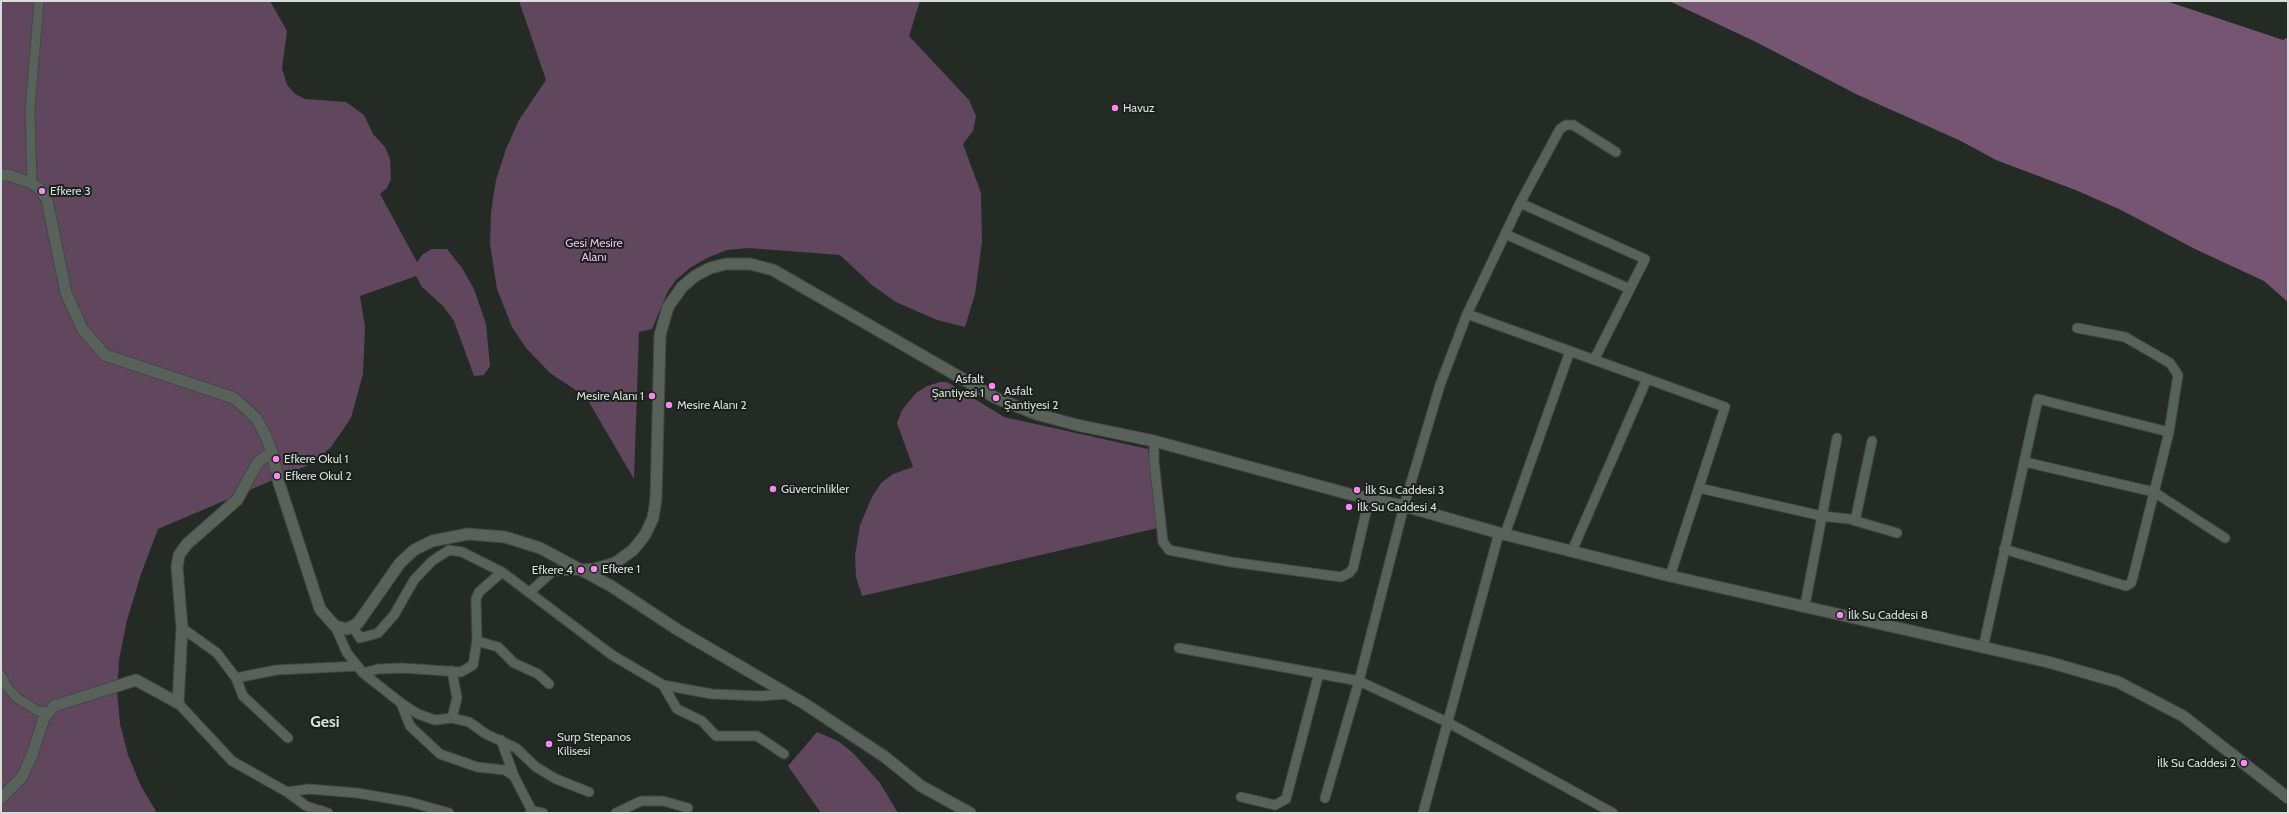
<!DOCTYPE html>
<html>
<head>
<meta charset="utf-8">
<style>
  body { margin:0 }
  #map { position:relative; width:2289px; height:814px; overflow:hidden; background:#242b25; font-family:Cabin,sans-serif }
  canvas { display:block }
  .frame { position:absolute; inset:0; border:2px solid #d9ddda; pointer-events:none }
</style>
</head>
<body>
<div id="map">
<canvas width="2289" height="814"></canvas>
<div class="frame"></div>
</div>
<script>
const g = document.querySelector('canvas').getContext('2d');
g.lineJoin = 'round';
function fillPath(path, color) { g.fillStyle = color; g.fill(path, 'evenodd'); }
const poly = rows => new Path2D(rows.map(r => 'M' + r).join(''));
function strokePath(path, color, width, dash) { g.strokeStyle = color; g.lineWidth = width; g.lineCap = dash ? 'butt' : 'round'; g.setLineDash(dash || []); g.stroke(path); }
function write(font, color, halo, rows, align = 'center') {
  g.font = font + ' Cabin,sans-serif'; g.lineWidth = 4; g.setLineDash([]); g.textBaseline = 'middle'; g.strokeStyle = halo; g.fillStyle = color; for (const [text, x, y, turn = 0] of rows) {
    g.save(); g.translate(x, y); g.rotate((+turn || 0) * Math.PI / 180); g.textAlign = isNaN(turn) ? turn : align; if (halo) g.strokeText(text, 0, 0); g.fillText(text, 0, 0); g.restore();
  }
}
fillPath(poly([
  [1,1,270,1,287,31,282,68,287,85,295,94,305,99,346,102,364,115,373,134,385,147,390,159,391,179,387,188,380,194,417,262,423,254,432,249,447,249,462,268,474,289,486,324,490,366,484,375,474,376,454,321,443,306,422,287,416,276,360,296,365,327,363,374,351,418,331,447,313,463,158,529,141,574,127,620,119,660,117,692,120,724,128,755,141,786,157,813,1,813],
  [519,1,920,1,909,36,969,100,976,116,973,131,963,144,981,193,982,242,975,294,965,327,937,320,896,302,872,285,840,255,748,248,727,250,707,258,690,268,676,280,668,291,652,329,639,332,634,479,586,397,550,373,526,348,512,327,497,289,490,244,491,212,496,180,506,149,519,120,546,80],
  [940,382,947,382,1004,417,1148,449,1158,528,862,596,856,577,855,556,860,525,872,497,881,483,893,474,913,467,897,423,902,410,916,393,927,386],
  [817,732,838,741,853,753,880,783,898,813,821,813,788,766]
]), '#60475e');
fillPath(poly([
  [1669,1,2166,1,2283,40,2288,37,2288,302,2264,281,2195,249,2121,210,2078,191,1996,160,1961,141,1858,95,1756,42]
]), '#765573');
const minor = poly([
  [32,183,30,110,39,1],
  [1520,203,1645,259,1594,360],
  [1505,234,1630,289],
  [1467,314,1725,407,1670,576],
  [1154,441,1154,461,1163,542,1169,550,1231,562,1341,577,1349,573,1353,568,1369,499],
  [2025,462,2154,492,2225,538],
  [1699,488,1822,516,1849,519,1897,533],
  [1855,521,1872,441],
  [1505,534,1570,351],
  [2004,549,2126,586,2131,583,2133,577,2169,432,2178,375,2170,363,2125,337,2077,328],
  [1572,551,1647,379],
  [531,591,553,571,581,570],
  [1805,605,1837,438],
  [335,626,347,653,363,673,401,703,410,726,440,754,477,767,505,770,514,776,532,811],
  [353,627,360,638,378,633,394,615,414,580,432,561,449,550,462,552,502,572,612,655,663,685,712,694,760,696,787,694],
  [182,628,217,653,236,678,276,670,358,666],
  [477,641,498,647,514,663,538,674,549,684],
  [1179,648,1359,681,1447,722,1613,813],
  [1983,648,2038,399,2169,432],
  [452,671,457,698,452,718],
  [363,673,378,669,402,668,461,672,473,665,477,641,476,599,479,592,502,572],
  [1,675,7,687,17,698,38,711,48,712],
  [236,678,243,696,288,738],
  [663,685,677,709,702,721,716,736,757,736,784,754],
  [178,703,232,761,287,792,306,806,328,813],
  [401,703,418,714,435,720,452,718,469,722,486,734,516,748,536,767,556,779,589,792],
  [501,740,514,776],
  [287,792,309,789,357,793,410,802,449,813],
  [1241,797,1275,805,1286,799,1319,673],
  [1325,798,1359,681,1404,506,1440,385,1467,314,1520,203,1560,129,1566,125,1573,125,1616,152],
  [530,813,532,811,543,813],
  [616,813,641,801,663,801,688,808],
  [1423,813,1499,533]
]);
const tertiary = poly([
  [1,175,8,175,32,183,42,191,47,200,66,293,83,330,105,355,234,398,256,418,265,434,272,452,279,483,320,609,335,626,347,629,358,623,400,563,414,550,432,541,468,534,505,537,540,548,611,586,678,630,805,704,885,757,921,786,970,813],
  [581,570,594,569,615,563,633,550,645,535,653,518,656,499,660,335,668,307,682,287,695,276,710,268,726,264,750,264,773,270,996,398,1036,414,1077,425,1154,441,1349,494,1404,506,1499,533,1670,576,2048,662,2118,682,2183,716,2288,798],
  [1,798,22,777,32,755,44,718,54,706,136,680,178,703,182,628,177,567,179,555,187,544,237,500,258,462,272,452]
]);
strokePath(minor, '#424843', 11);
strokePath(tertiary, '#424843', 13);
strokePath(minor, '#59615b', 9);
strokePath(tertiary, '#59615b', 11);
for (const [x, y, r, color] of [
  [1115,108,4,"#f589ee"],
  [42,191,4,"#f589ee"],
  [992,386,4,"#f589ee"],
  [652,396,4,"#f589ee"],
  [996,398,4,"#f589ee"],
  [669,405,4,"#f589ee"],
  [276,459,4,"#f589ee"],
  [277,476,4,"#f589ee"],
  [773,489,4,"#f589ee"],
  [1357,490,4,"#f589ee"],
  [1349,507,4,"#f589ee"],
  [594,569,4,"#f589ee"],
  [581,570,4,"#f589ee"],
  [1840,615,4,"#f589ee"],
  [549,744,4,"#f589ee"],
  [2244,763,4,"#f589ee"]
]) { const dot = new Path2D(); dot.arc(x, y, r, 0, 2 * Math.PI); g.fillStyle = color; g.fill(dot); strokePath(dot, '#1a211c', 1.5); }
write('12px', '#d9ddda', '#1a211c', [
  ["Havuz",1123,108],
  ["Efkere 3",50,191],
  ["Asfalt",984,379,"right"],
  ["Şantiyesi 1",984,393,"right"],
  ["Asfalt",1004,391],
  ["Şantiyesi 2",1004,405],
  ["Mesire Alanı 1",644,396,"right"],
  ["Mesire Alanı 2",677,405],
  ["Efkere Okul 1",284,459],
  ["Efkere Okul 2",285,476],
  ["Güvercinlikler",781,489],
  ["İlk Su Caddesi 3",1365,490],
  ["İlk Su Caddesi 4",1357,507],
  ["Efkere 1",602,569],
  ["Efkere 4",573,570,"right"],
  ["İlk Su Caddesi 8",1848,615],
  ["Surp Stepanos",557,737],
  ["Kilisesi",557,751],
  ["İlk Su Caddesi 2",2236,763,"right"]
], 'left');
write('12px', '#f0b8eb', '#1a211c', [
  ["Gesi Mesire",594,243],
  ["Alanı",594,257]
]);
write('bold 16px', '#d9ddda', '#1a211c', [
  ["Gesi",325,722]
]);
</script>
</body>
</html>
